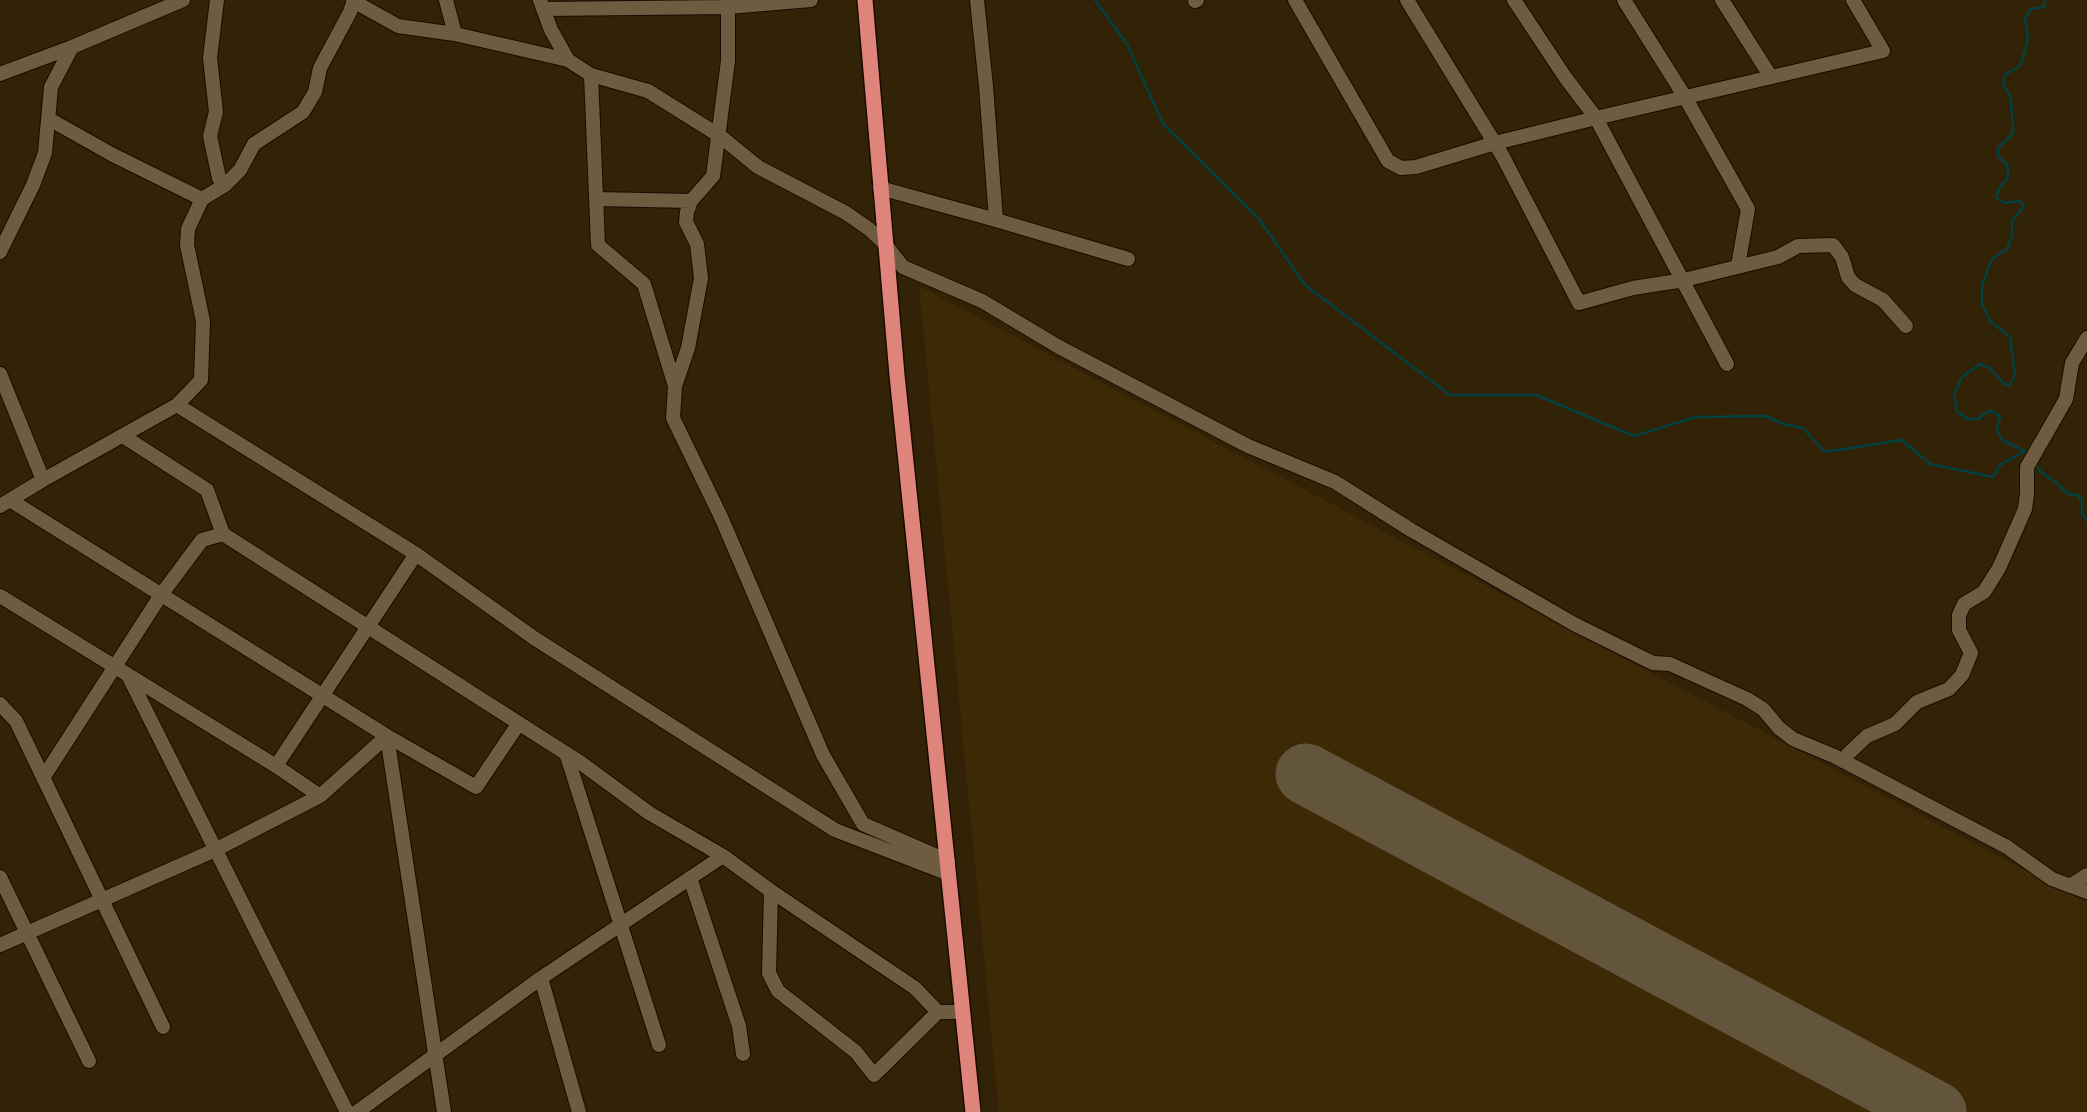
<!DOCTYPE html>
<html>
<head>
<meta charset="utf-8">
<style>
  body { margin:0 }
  canvas { display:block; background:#322206 }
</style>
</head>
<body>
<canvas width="2087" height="1112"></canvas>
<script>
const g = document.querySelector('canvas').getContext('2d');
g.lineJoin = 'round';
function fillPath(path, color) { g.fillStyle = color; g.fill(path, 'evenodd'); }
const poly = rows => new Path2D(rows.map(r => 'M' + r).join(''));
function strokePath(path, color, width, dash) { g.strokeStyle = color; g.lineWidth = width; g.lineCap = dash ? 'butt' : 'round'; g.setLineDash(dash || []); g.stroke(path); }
fillPath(poly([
  [919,286,2087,903,2087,1112,999,1112]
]), '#3d2905');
strokePath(poly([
  [1095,0,1127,44,1163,124,1259,219,1305,285,1450,395,1536,395,1634,436,1696,417,1766,416,1783,424,1803,428,1825,452,1902,440,1930,464,1993,477,2000,465,2025,451],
  [2029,455,2025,451,2002,440,1997,430,2000,417,1994,412,1988,411,1978,419,1968,419,1957,412,1954,394,1962,377,1980,364,1990,368,2004,384,2010,385,2015,375,2010,337,1990,321,1982,305,1982,285,1992,259,2007,249,2012,236,2012,221,2024,206,2020,201,2005,203,1996,198,1999,188,2008,178,2008,166,1998,156,1998,148,2013,133,2011,98,2003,84,2005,75,2021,65,2028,39,2025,18,2031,9,2044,7,2045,0],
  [2036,463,2040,471,2059,485,2068,494,2078,495,2082,501,2082,514,2087,520]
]), '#014141', 2.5);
strokePath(poly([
  [1306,774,1936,1112]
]), '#63553c', 61);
const minor = poly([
  [217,0,210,58,216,112,210,136,219,178,225,185],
  [446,0,455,34],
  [540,0,551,30,568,60,591,75,648,91,720,136,758,167,846,213,869,229,885,244,903,267,982,301,1059,347,1248,446,1335,482,1411,530,1574,624,1653,663,1670,664,1747,699,1763,709,1779,728,1793,739,1834,756,2007,847,2052,879,2087,892],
  [728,0,728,61,713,176,691,201,687,212,686,222,697,244,701,278,688,348,675,386,673,418,721,517,823,755,863,824,948,861],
  [977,0,986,86,996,220],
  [1295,0,1388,161,1401,168,1416,167,1495,143,1596,118,1883,51,1853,0],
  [1407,0,1502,155,1579,303,1633,288,1684,280,1778,257,1798,246,1833,245,1842,257,1848,277,1855,285,1883,300,1906,326],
  [1514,0,1565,77,1596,118,1727,364],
  [1624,0,1685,97,1748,209,1738,266],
  [1722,0,1771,77],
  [353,1,398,26,455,34,568,60],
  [1195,1,1197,0],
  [543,9,728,7,811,0],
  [0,74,72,47,183,0],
  [591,75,598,245,644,284,675,386],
  [49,119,113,155,202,199,225,185,240,170,254,144,303,112,315,92,320,68,350,12,354,0],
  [880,188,996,220,1128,259],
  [597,199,691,201],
  [0,252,33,185,45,153,51,87,72,47],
  [0,374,43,480],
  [177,405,416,554,534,638,835,830,949,874],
  [123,436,207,490,223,534,581,763,649,813,723,856,771,891,915,988,938,1012,963,1012],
  [10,500,387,736,476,787,519,723],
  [0,506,43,480,177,405,201,380,203,321,187,245,188,229,202,199],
  [0,596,276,766,320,796],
  [128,675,347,1112],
  [0,704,16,721,163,1027],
  [387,736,444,1112],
  [566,753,659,1045],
  [1843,761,1848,754,1867,736,1895,724,1917,702,1949,689,1962,675,1971,653,1959,630,1959,615,1964,604,1984,592,1999,568,2025,509,2027,494,2027,467,2066,399,2072,363,2087,338],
  [276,766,416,554],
  [43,778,161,595,202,540,223,534],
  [0,877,89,1061],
  [690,878,739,1026,743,1054],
  [2070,886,2087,875],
  [771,891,769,973,778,991,856,1052,874,1075,938,1012],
  [0,945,215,850,320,796,387,736],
  [541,978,579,1112],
  [357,1112,541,978,723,856]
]);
const highway = poly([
  [865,0,897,375,973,1112]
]);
strokePath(minor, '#170c00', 16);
strokePath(highway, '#170c00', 18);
strokePath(minor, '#6e5c40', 14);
strokePath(highway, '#de847a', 15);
</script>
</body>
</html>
